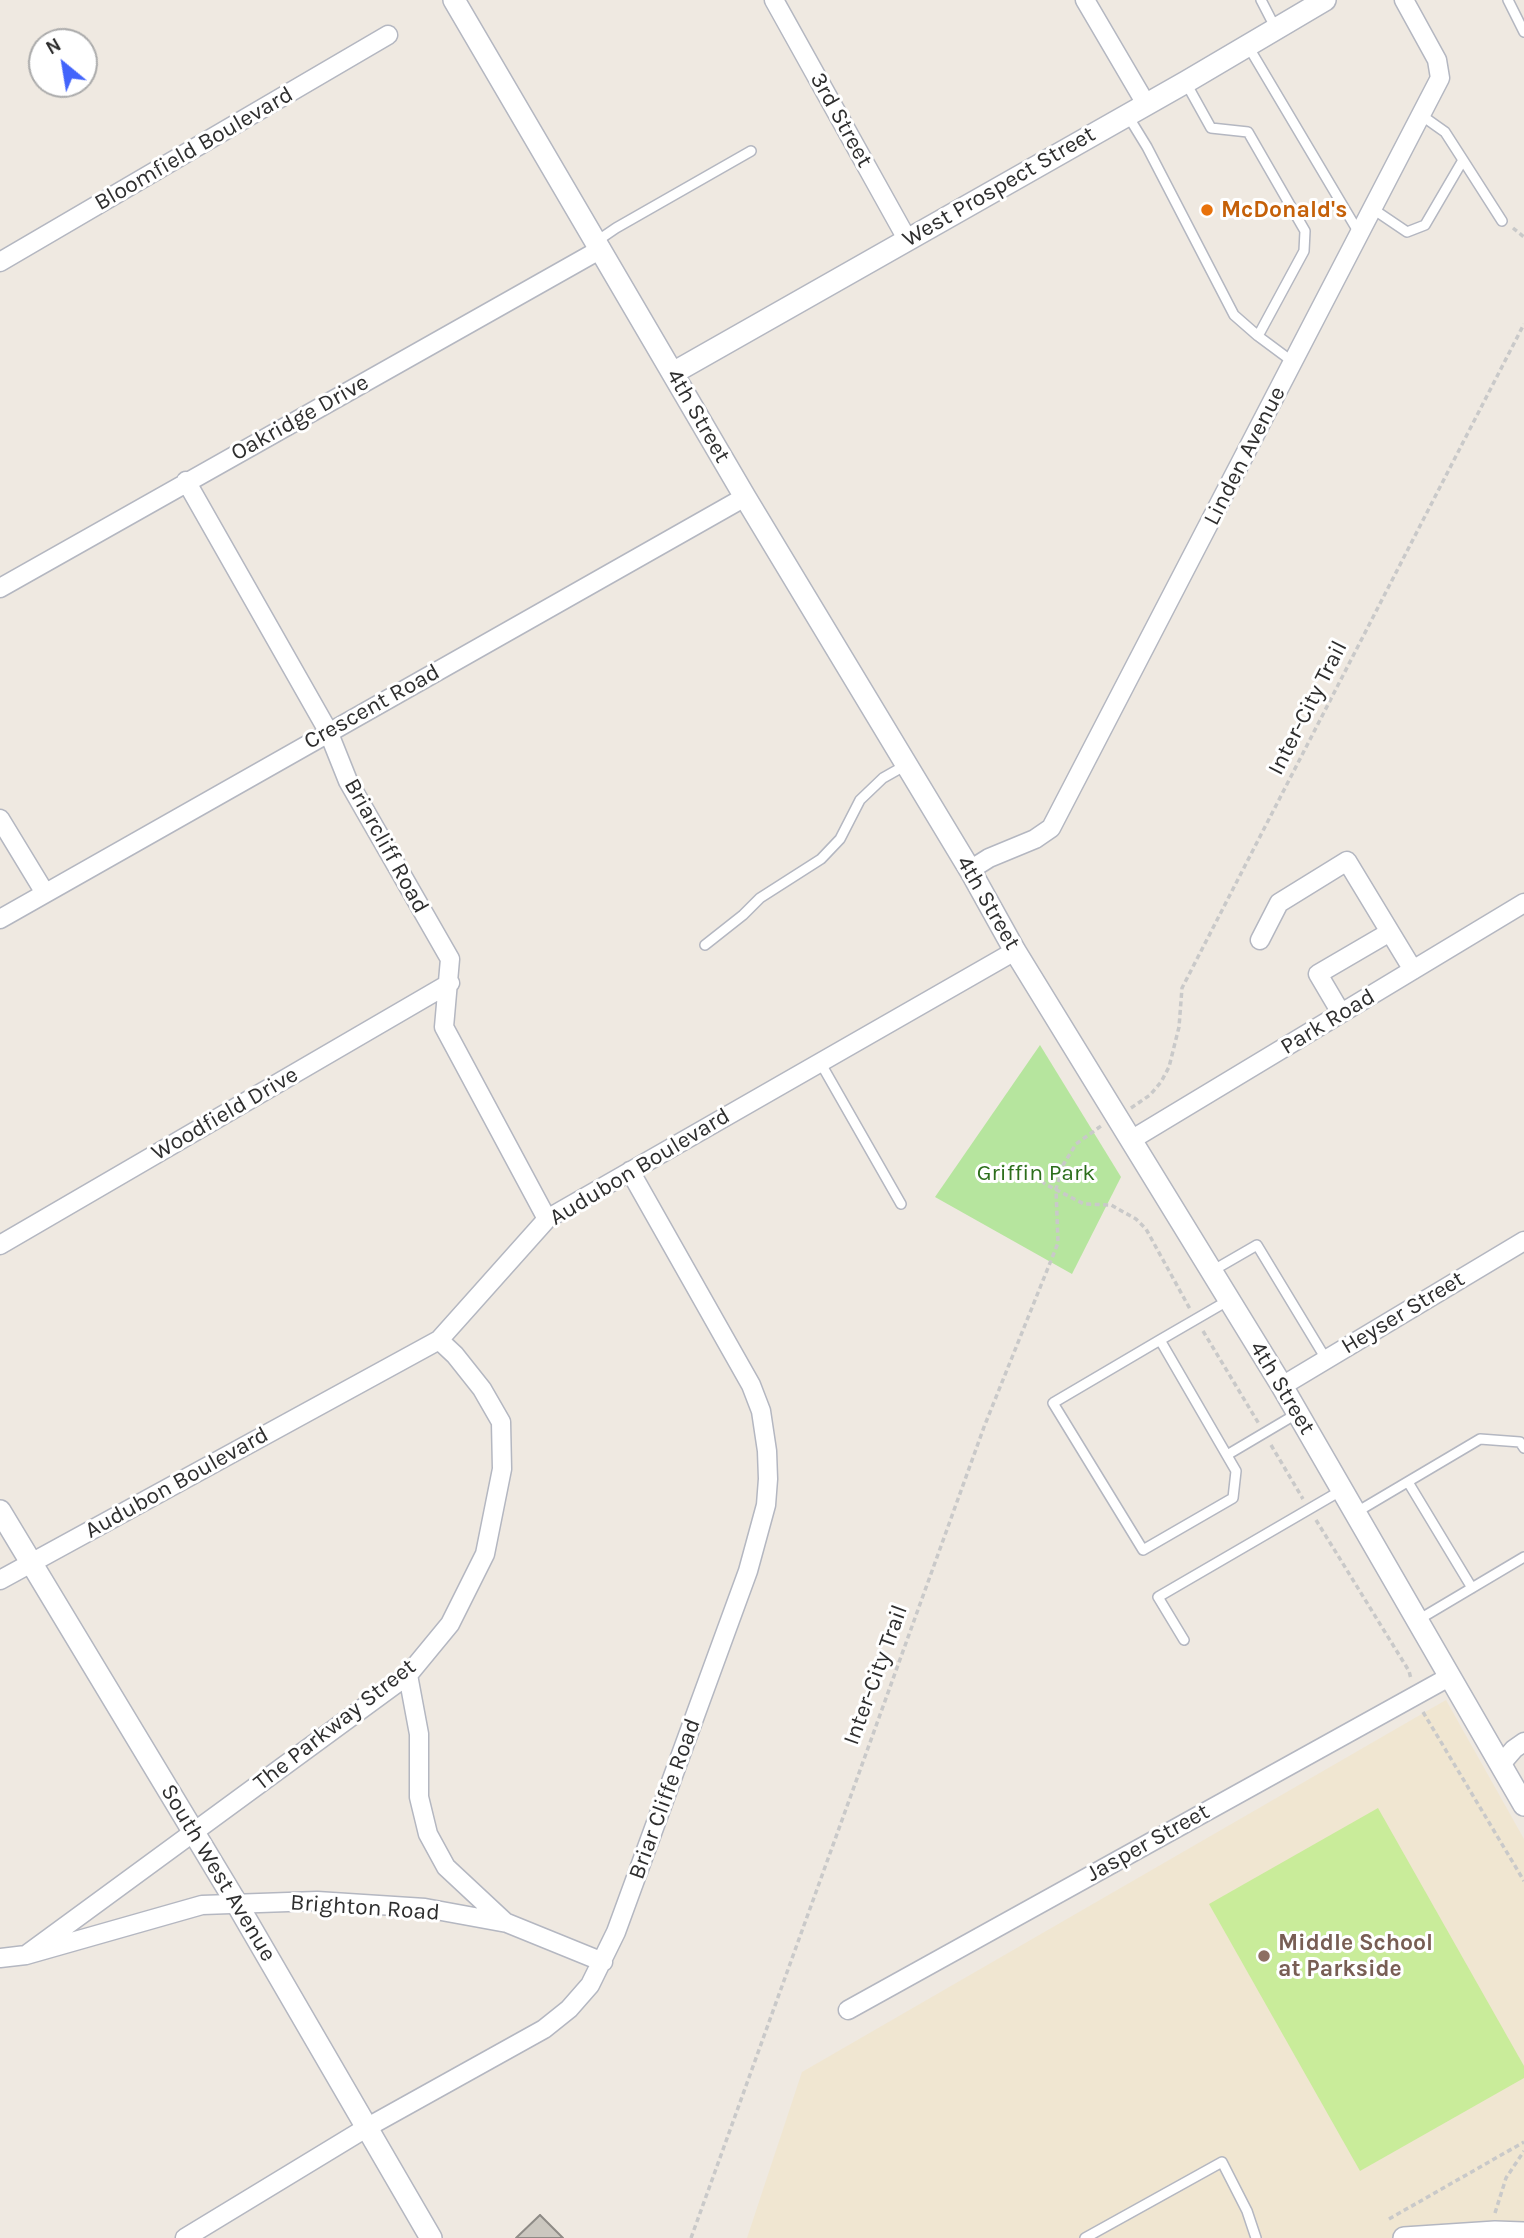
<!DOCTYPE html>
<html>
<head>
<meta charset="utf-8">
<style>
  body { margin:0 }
  #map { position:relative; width:1524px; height:2238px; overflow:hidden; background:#efe9e1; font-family:Karla,sans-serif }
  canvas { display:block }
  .north { position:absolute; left:28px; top:28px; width:70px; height:70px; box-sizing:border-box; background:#fff; border:2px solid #ababab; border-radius:50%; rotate:330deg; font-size:19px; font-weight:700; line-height:28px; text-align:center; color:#2e2e2e }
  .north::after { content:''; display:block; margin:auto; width:24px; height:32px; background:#4264fb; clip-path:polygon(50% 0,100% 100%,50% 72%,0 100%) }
</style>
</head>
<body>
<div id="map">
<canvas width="1524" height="2238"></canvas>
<div class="north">N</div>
</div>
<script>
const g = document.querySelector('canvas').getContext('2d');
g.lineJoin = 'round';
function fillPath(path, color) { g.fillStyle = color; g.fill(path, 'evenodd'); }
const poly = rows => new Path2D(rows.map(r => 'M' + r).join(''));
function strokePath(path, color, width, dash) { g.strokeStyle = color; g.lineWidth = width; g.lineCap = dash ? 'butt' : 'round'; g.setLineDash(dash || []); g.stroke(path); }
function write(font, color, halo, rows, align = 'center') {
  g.font = font + ' Karla,sans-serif'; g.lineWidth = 6; g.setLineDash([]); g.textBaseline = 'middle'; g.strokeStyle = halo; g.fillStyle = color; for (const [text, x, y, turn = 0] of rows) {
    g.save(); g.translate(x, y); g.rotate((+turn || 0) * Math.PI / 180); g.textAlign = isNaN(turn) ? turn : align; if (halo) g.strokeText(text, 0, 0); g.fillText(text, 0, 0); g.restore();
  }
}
fillPath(poly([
  [1446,1700,1524,1839,1524,2238,747,2238,802,2072]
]), '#f0e6d1');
fillPath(poly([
  [1040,1045,1121,1177,1072,1274,935,1197]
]), '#b6e59e');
fillPath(poly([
  [1378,1808,1524,2066,1524,2078,1360,2171,1209,1904]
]), '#c9ec9a');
const building = poly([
  [540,2215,563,2238,516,2238,540,2215]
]);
fillPath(building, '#cbc7bf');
strokePath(building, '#8e8b86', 2);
const service = poly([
  [1261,0,1276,29],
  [1508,0,1524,32],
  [1248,46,1359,233],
  [1186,83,1211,128,1248,132,1305,231,1304,251,1258,336],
  [1128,116,1147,147,1234,315,1258,336,1293,362],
  [1463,160,1502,221],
  [1373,209,1407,232,1425,225,1463,160,1445,132,1421,115],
  [597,241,616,228,751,151],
  [705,945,743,915,760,898,821,859,840,839,860,800,883,778,906,765],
  [820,1062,901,1204],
  [1212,1271,1257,1245,1326,1359],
  [1160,1340,1236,1471,1233,1498,1143,1550,1053,1403,1160,1340,1229,1300],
  [1227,1455,1298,1413],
  [1408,1482,1472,1588],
  [1355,1513,1480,1439,1520,1442,1524,1448],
  [1418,1620,1524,1557],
  [1184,1640,1158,1597,1342,1490],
  [1085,2238,1222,2162,1247,2211,1256,2238]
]);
const minor = poly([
  [774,0,907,239],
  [1085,0,1146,104],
  [0,262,388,35],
  [186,481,328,731,348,781,450,959,444,1027,547,1219],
  [0,588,601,249],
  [0,819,45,893],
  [970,870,989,858,1035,839,1051,828,1440,78,1437,60,1404,0],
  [0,919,745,497],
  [1260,940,1279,903,1347,861,1413,970],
  [1341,1013,1318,974,1390,932],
  [1131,1140,1524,903],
  [0,1245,450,983],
  [1282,1386,1524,1241],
  [0,1580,439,1340,547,1219,1015,951],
  [408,1675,419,1734,419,1797,428,1834,446,1867,505,1922],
  [1501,1764,1514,1749,1524,1742],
  [26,1955,408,1675,450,1624,485,1554,502,1469,501,1422,482,1389,455,1355,439,1340],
  [0,1958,26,1955,202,1905,317,1901,425,1908,507,1923,603,1962],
  [848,2010,1449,1677],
  [185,2238,366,2128,544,2029,569,2009,590,1985,616,1932,748,1571,766,1505,768,1479,767,1451,761,1411,751,1385,630,1171]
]);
const tertiary = poly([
  [454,0,745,497,970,870,1015,951,1282,1386,1524,1805],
  [673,373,1186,82,1325,0],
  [0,1511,237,1904,431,2238],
  [1404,2238,1495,2232,1524,2233]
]);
strokePath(service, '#b4b7c1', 12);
strokePath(minor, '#b4b7c1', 21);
strokePath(tertiary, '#b4b7c1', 24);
strokePath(poly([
  [1513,228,1524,237],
  [1131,1108,1150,1095,1161,1082,1169,1067,1179,1027,1182,988,1524,324],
  [1022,1164,1045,1184,1084,1204,1111,1205,1136,1219,1146,1229,1190,1309],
  [1203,1331,1259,1424],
  [1271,1445,1303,1499],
  [1316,1520,1409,1671,1411,1679],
  [1423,1712,1524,1881],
  [1495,2213,1506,2178,1524,2151],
  [1389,2219,1524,2142],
  [691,2238,984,1427,1058,1243,1056,1189,1063,1165,1076,1144,1101,1126]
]), '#c9c9c9', 3.5, [5, 3.5]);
strokePath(service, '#fff', 9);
strokePath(minor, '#fff', 18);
strokePath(tertiary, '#fff', 21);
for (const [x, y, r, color] of [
  [1207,210,7,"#e8710a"],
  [1264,1956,7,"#8d6e63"]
]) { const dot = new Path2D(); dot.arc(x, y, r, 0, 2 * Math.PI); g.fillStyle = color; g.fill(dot); strokePath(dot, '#fff', 2.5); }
write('23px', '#2e2e2e', '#fff', [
  ["3rd Street",841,120,61],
  ["Bloomfield Boulevard",194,149,-30],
  ["West Prospect Street",999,187,-30],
  ["4th Street",698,416,60],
  ["Oakridge Drive",300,418,-29],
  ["Linden Avenue",1245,456,-63],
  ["Crescent Road",372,707,-29],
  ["Inter-City Trail",1308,708,-63],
  ["Briarcliff Road",386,846,61],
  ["4th Street",988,903,60],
  ["Park Road",1328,1022,-31],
  ["Woodfield Drive",225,1114,-30],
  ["Audubon Boulevard",640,1167,-31],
  ["Heyser Street",1403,1313,-31],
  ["4th Street",1282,1388,59],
  ["Audubon Boulevard",177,1483,-29],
  ["Inter-City Trail",876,1675,-70],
  ["The Parkway Street",335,1725,-38],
  ["Briar Cliffe Road",665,1799,-70],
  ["Jasper Street",1148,1843,-29],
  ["South West Avenue",218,1873,59],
  ["Brighton Road",365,1908,4]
]);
write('bold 23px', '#c56008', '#fff', [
  ["McDonald's",1221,210]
], 'left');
write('23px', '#2c6e1b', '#fff', [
  ["Griffin Park",1036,1173]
]);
write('bold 23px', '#785e54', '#fff', [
  ["Middle School",1278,1943],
  ["at Parkside",1278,1969]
], 'left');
</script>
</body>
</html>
